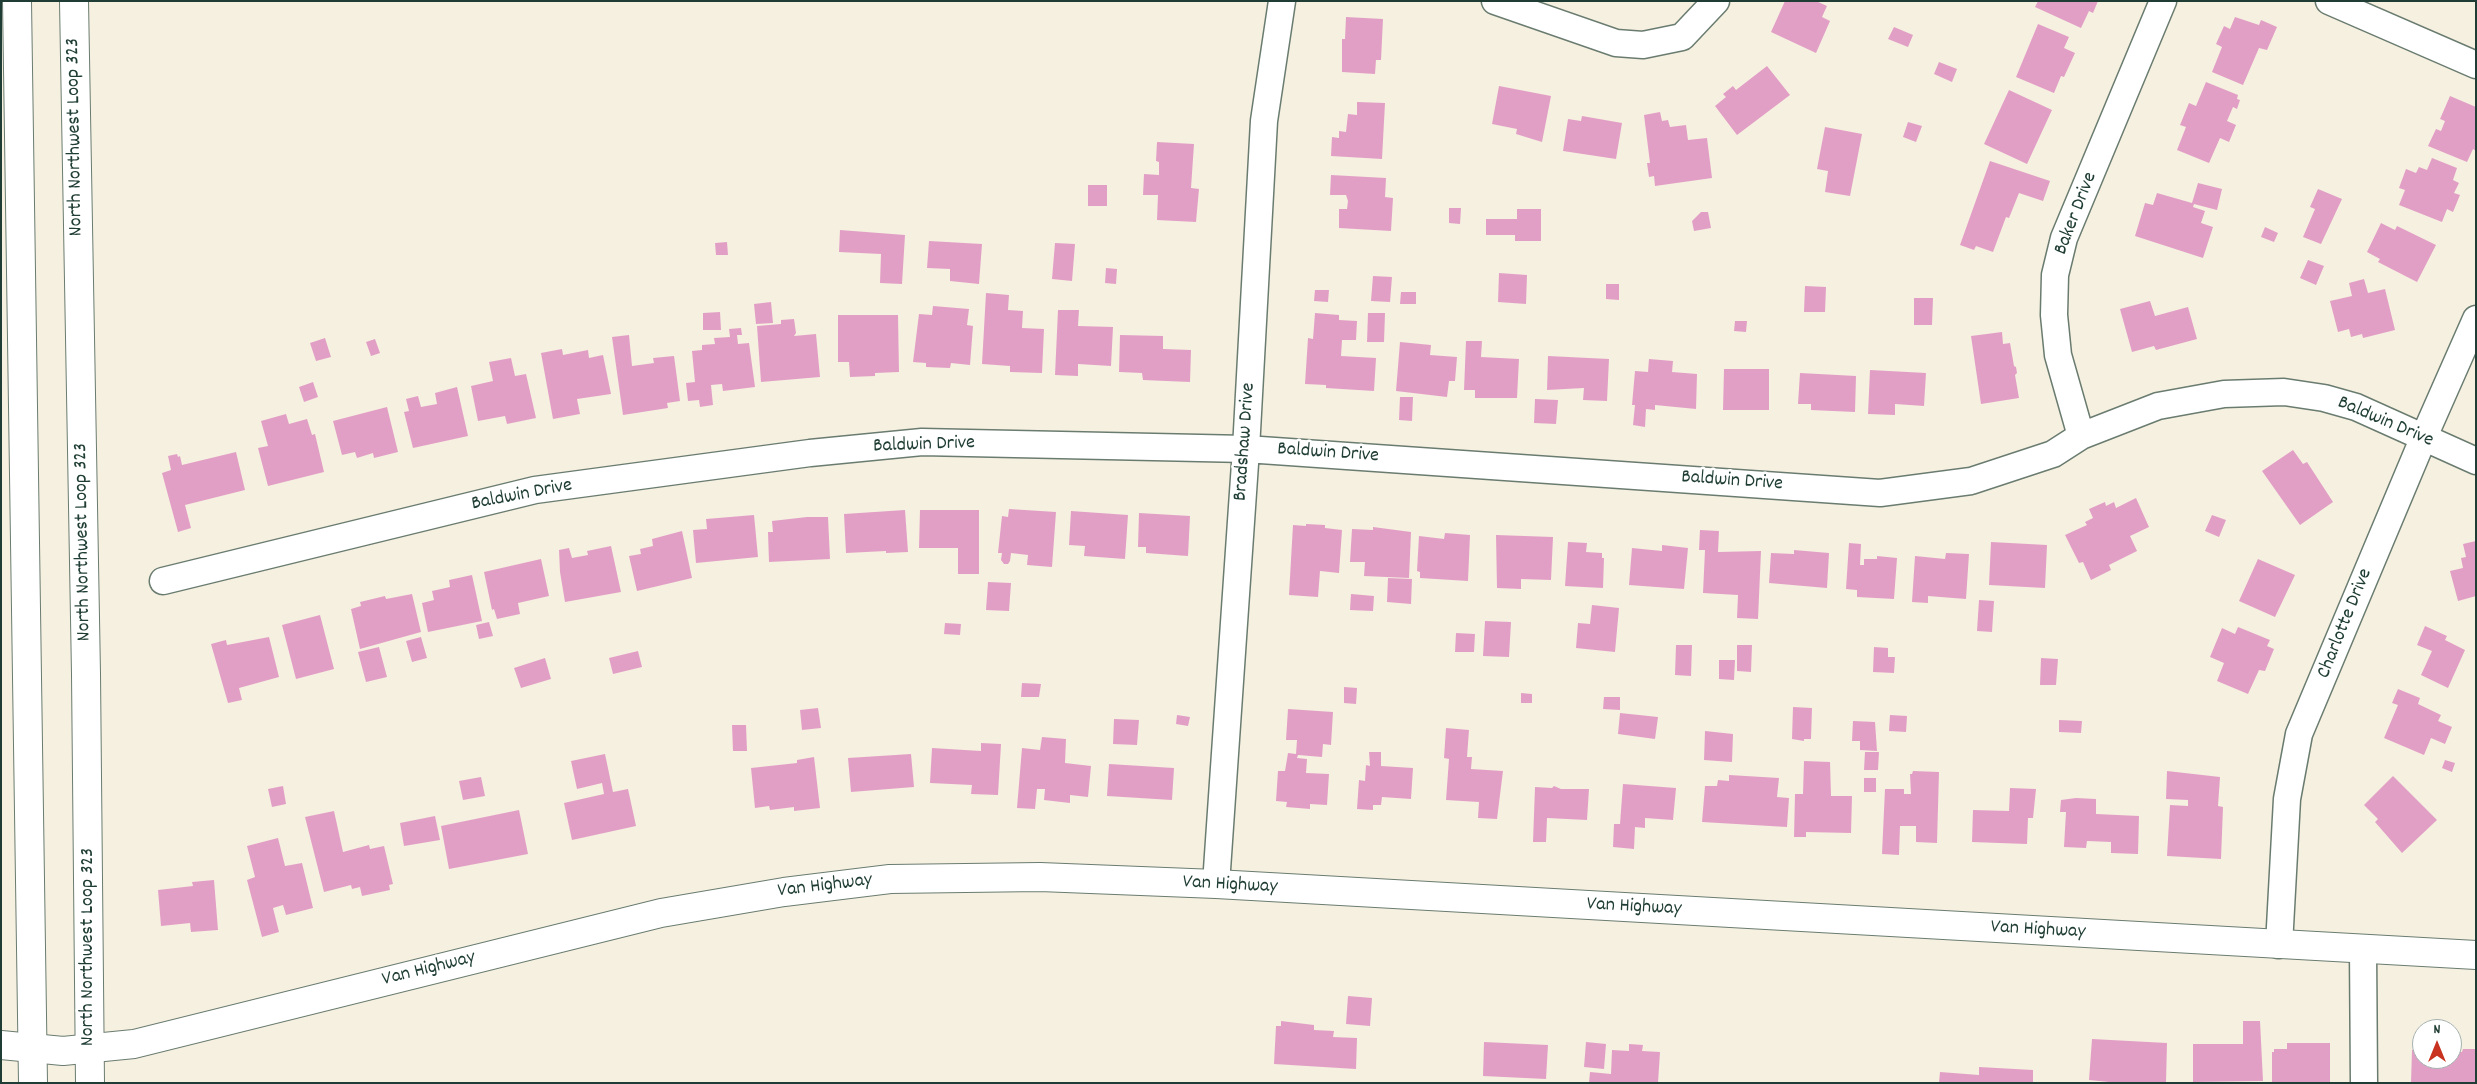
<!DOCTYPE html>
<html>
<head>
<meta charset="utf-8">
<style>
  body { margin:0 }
  #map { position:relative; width:2477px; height:1084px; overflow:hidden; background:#f6f0e0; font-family:Dekko,sans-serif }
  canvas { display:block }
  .frame { position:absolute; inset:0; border:2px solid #1f3d34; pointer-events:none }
  .north { position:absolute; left:2412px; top:1019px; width:50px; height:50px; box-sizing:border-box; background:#fff; border:1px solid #a5b1ae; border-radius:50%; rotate:0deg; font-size:14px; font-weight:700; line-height:20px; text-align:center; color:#1f3d34 }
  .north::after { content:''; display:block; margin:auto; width:18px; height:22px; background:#c8321e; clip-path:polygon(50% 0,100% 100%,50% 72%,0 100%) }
</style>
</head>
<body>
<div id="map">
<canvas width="2477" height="1084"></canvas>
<div class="frame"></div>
<div class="north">N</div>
</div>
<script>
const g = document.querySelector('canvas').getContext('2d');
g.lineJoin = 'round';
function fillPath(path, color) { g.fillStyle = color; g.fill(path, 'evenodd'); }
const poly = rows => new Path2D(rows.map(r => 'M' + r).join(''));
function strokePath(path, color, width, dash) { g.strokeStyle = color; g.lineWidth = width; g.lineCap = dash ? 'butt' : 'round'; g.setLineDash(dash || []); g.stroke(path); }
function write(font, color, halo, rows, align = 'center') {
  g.font = font + ' Dekko,sans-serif'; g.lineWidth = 5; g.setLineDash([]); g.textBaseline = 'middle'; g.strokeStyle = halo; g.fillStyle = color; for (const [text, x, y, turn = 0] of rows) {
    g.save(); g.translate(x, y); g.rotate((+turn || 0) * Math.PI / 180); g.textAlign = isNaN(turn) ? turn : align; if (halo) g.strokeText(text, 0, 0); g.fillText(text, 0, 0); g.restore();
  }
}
fillPath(poly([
  [1785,1,1816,1,1827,6,1822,17,1830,21,1816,53,1771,32],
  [2038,1,2098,1,2093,13,2089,11,2081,28,2035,7],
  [1346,17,1383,19,1381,60,1376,60,1375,74,1342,72,1342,39,1345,39],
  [2235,17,2259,25,2261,20,2277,27,2267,50,2259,48,2243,85,2212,72,2222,47,2216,44,2224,26,2230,29],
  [2038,24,2069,37,2064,48,2075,53,2064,77,2061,76,2054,93,2016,77],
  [1894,27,1913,35,1908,47,1888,39],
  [1939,62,1957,69,1952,82,1934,74],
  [1767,66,1790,95,1737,135,1715,106,1726,97,1723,94,1733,86,1736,90],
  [2206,82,2238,95,2237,99,2240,100,2237,109,2233,107,2227,121,2236,125,2229,142,2220,138,2209,163,2177,150,2186,127,2180,125,2189,103,2196,106],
  [1499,86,1551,96,1542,142,1516,134,1517,129,1492,124],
  [2009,90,2052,110,2027,164,1984,144],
  [2450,96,2476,107,2476,151,2473,149,2467,162,2428,146,2436,129,2441,131,2445,121,2440,119],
  [1357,102,1385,103,1382,159,1331,156,1332,137,1339,138,1339,131,1346,132,1348,114,1357,115],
  [1660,112,1662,121,1668,120,1670,127,1686,125,1688,140,1707,138,1712,178,1655,186,1654,176,1649,177,1647,163,1650,163,1644,115],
  [1582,116,1622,123,1616,159,1563,151,1568,119,1581,121],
  [1908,122,1922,126,1916,142,1903,137],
  [1825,127,1862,134,1850,196,1825,192,1828,171,1817,169],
  [1157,142,1194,144,1191,188,1199,189,1196,222,1157,220,1158,195,1143,195,1144,174,1159,175,1159,162,1156,161],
  [2432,158,2457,168,2453,180,2459,183,2454,193,2460,195,2453,212,2447,209,2442,222,2399,205,2405,190,2399,188,2406,169,2416,173,2419,167,2427,170],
  [1990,161,2050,181,2043,201,2019,193,2009,218,2006,217,1993,252,1976,246,1974,250,1960,245],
  [1331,175,1386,178,1385,197,1393,198,1391,231,1339,228,1339,209,1347,209,1348,201,1346,195,1330,195],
  [2198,183,2222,189,2217,210,2194,204,2193,207,2205,211,2201,223,2213,227,2203,258,2135,236,2145,203,2153,205,2157,193,2192,203],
  [1088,185,1107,185,1107,206,1088,206],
  [2318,189,2342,199,2321,244,2303,237,2315,209,2310,207],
  [1449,208,1461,208,1460,224,1449,223],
  [1517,209,1541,209,1541,241,1515,241,1515,235,1486,235,1486,219,1517,219],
  [1701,212,1708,212,1711,228,1694,231,1692,221],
  [2381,223,2395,230,2397,226,2436,245,2417,282,2378,262,2380,259,2367,252],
  [2265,227,2278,233,2274,242,2261,237],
  [840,230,905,235,902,284,880,283,881,254,839,252],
  [929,241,982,244,979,284,950,281,950,269,927,268],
  [727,242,728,255,716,255,715,243],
  [1055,243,1075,244,1072,281,1052,279],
  [2308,260,2324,266,2316,285,2300,278],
  [1106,268,1117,269,1116,284,1105,283],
  [1499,273,1527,275,1526,304,1498,302],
  [1373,276,1392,277,1390,302,1371,301],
  [2364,279,2368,293,2385,289,2395,330,2363,338,2362,334,2351,337,2349,329,2338,332,2330,301,2352,296,2349,283],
  [1606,284,1619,284,1619,300,1606,299],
  [1805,286,1826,287,1825,312,1804,312],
  [1315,290,1329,290,1328,302,1314,301],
  [1401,292,1416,292,1416,304,1400,304],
  [986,293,1009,295,1008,310,1023,311,1022,328,1044,329,1042,373,1010,372,1010,366,982,364],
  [1914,298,1933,298,1932,325,1914,325],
  [2150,301,2155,316,2188,307,2197,339,2156,350,2154,346,2132,352,2120,309],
  [771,302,773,323,756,324,754,304],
  [933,306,969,309,967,325,973,326,970,365,951,363,950,368,926,367,926,363,913,362,919,314,932,315],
  [1058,310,1079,310,1078,326,1113,327,1111,366,1078,364,1078,376,1055,375],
  [720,312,721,330,703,330,703,313],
  [1315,313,1339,315,1339,320,1357,321,1356,340,1342,340,1341,356,1376,358,1374,391,1326,388,1326,385,1305,384,1308,338,1313,339],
  [1368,313,1385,313,1384,342,1367,342],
  [838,315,898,315,899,372,875,373,875,376,850,377,849,362,838,362],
  [794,319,796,333,794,336,816,334,820,377,761,382,757,326,781,324,781,320],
  [1735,321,1747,321,1746,332,1734,331],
  [741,328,742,335,737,335,738,344,749,343,755,387,723,391,722,384,711,385,713,405,700,407,699,400,688,401,686,383,695,382,692,351,702,350,702,345,715,344,714,338,730,337,729,329],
  [2002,332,2003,344,2010,343,2014,366,2016,367,2017,373,2015,375,2019,398,1981,404,1971,336],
  [629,335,632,366,654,363,653,358,674,356,680,401,667,403,668,408,623,415,612,337],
  [1120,335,1163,336,1163,349,1191,350,1190,382,1143,380,1142,373,1119,372],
  [325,338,331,357,316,361,310,343],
  [375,339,380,353,371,356,366,342],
  [1466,341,1482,341,1481,357,1519,359,1517,398,1475,398,1475,390,1464,390],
  [1400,342,1431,345,1430,355,1457,357,1455,381,1449,381,1447,397,1396,391],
  [562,349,563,355,588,350,589,358,603,355,611,394,577,399,580,414,553,419,541,353],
  [1548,356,1609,359,1607,401,1583,400,1584,388,1547,390],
  [511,358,515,376,526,374,536,418,507,424,505,416,478,421,471,386,493,381,489,362],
  [1649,359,1673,361,1672,372,1697,374,1696,409,1655,405,1655,410,1646,409,1645,427,1633,425,1635,405,1632,405,1635,371,1648,372],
  [1724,369,1769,369,1769,410,1723,410],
  [1870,370,1926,373,1924,406,1895,404,1895,415,1868,414],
  [1800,373,1856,376,1855,412,1811,410,1811,404,1798,404],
  [313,382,318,397,304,402,299,387],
  [457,387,468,436,413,448,404,412,409,411,406,399,418,396,421,407,437,404,435,393],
  [1400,397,1413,397,1412,421,1399,420],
  [1535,399,1558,400,1556,424,1534,423],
  [387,407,398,452,374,458,373,453,357,458,355,452,342,455,333,421],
  [286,414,289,424,307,419,312,435,315,434,324,472,268,486,258,448,268,446,261,421],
  [2293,450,2303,464,2307,462,2333,502,2300,525,2262,471],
  [236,452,245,490,185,505,191,528,178,532,162,473,171,470,168,456,177,454,178,457,180,456,182,465],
  [2136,498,2149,527,2130,536,2137,551,2109,565,2111,570,2091,580,2083,562,2079,563,2065,535,2087,525,2085,522,2093,518,2089,509,2105,502,2106,506,2114,502,2116,508],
  [1009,509,1056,512,1052,567,1027,565,1028,555,1011,553,1010,561,1008,564,1004,564,1001,560,1002,553,998,553,1002,516,1008,517],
  [905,510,908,552,886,553,886,551,846,553,844,514],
  [920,510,979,510,979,574,958,574,958,548,919,548],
  [1071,511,1128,515,1125,559,1084,556,1085,546,1069,545],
  [1139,513,1190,516,1188,556,1146,553,1146,547,1138,547],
  [754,515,758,557,696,563,693,530,707,529,706,519],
  [2212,515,2226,520,2219,537,2205,531],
  [807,517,828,517,830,559,769,562,768,532,773,532,772,521],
  [1306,524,1325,525,1325,528,1342,530,1339,573,1320,571,1318,597,1289,595,1293,525,1306,526],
  [1373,527,1411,532,1409,578,1364,576,1365,562,1350,562,1352,529,1373,530],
  [1700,530,1719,531,1718,552,1761,551,1758,619,1737,618,1738,595,1703,593,1705,550,1699,550],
  [682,531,692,578,637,591,629,556,641,554,640,549,653,546,652,539],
  [1445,533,1470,535,1468,581,1420,578,1420,572,1417,571,1419,536,1444,539],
  [1496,535,1553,537,1551,580,1521,579,1521,589,1497,588],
  [2476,541,2476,596,2458,601,2450,571,2463,568,2461,558,2466,557,2463,544],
  [1568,542,1587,543,1586,552,1602,553,1602,558,1604,558,1603,588,1565,586],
  [1991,542,2047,545,2045,588,1989,585],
  [1849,543,1861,544,1860,565,1864,565,1864,559,1877,559,1877,556,1897,558,1894,599,1857,597,1857,590,1846,589],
  [1662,545,1688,548,1684,589,1629,585,1632,548,1662,551],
  [611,546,621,592,565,602,560,572,559,550,569,548,572,558,588,555,587,551],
  [1794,550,1829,553,1827,588,1769,583,1771,553,1794,554],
  [1946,553,1969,554,1966,599,1928,596,1928,603,1912,602,1915,556,1945,559],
  [541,559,549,596,518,603,520,614,497,619,494,609,492,610,484,572],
  [2258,559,2295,575,2275,617,2239,601],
  [472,575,482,621,428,632,422,603,434,600,432,591,450,587,449,580],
  [1388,578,1412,579,1411,604,1387,602],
  [988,582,1011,583,1009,611,986,610],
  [412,594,421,632,360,649,351,609,361,606,360,602,385,596,386,599],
  [1351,594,1374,596,1373,611,1350,610],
  [1979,600,1994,601,1992,632,1977,631],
  [1592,605,1619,608,1615,652,1576,648,1578,623,1590,624],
  [320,615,334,669,296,679,282,625],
  [1485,621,1511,622,1509,657,1483,656],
  [489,622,493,636,479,639,476,625],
  [945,623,961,624,960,635,944,634],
  [2425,626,2447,636,2445,640,2465,650,2448,688,2421,675,2432,651,2417,645],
  [2238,627,2270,640,2267,646,2274,649,2265,671,2259,670,2248,694,2217,681,2224,663,2210,657,2222,628,2235,634],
  [1456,633,1475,634,1474,652,1455,652],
  [269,637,279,677,239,688,242,700,228,703,211,644,226,640,227,645],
  [421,637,427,658,412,662,406,641],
  [1676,645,1692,645,1691,676,1675,675],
  [1737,645,1752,645,1751,672,1737,671],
  [379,647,387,677,366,682,358,652],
  [1874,647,1888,648,1888,657,1895,657,1894,673,1873,672],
  [638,651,642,667,613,674,609,658],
  [545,658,551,679,521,688,514,668],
  [2041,658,2058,659,2056,685,2040,685],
  [1719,660,1735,660,1734,680,1719,679],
  [1022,683,1041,684,1039,697,1021,697],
  [1344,687,1357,688,1356,704,1344,703],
  [2398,689,2420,698,2418,704,2441,715,2438,721,2452,727,2445,744,2431,738,2424,755,2384,738,2398,705,2392,703],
  [1521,693,1532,694,1532,703,1521,703],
  [1604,697,1620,697,1620,710,1603,709],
  [1793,707,1812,708,1811,739,1804,739,1804,741,1792,739],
  [818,708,821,728,802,730,800,710],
  [1288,709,1333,712,1331,745,1323,744,1322,757,1298,755,1297,758,1307,759,1306,773,1329,774,1327,805,1310,804,1310,809,1286,807,1287,802,1276,801,1278,771,1285,771,1288,753,1296,754,1297,740,1286,740],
  [1620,713,1658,717,1655,739,1618,734],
  [1177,715,1190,717,1188,726,1176,724],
  [1890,715,1907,716,1906,732,1889,731],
  [1114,719,1139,720,1137,745,1113,744],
  [2059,720,2082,721,2081,733,2059,732],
  [1853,721,1875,722,1877,751,1860,750,1860,741,1852,741],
  [732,725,746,725,747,751,733,751],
  [1446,728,1469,730,1467,757,1472,757,1471,769,1503,771,1497,819,1478,818,1479,802,1446,800,1449,759,1444,758],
  [1705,731,1733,734,1732,762,1704,760],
  [1042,737,1066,739,1065,763,1091,766,1088,797,1070,795,1070,803,1044,800,1045,789,1037,789,1035,809,1017,808,1022,748,1040,750],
  [981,743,1001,744,998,795,971,794,972,785,930,783,932,748,981,751],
  [1369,752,1381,752,1381,766,1413,768,1411,799,1382,797,1381,805,1373,805,1373,810,1357,809,1359,780,1365,781,1366,765,1370,766],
  [1865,752,1879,752,1878,770,1864,770],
  [605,754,613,792,628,789,636,826,572,840,564,803,604,794,602,783,577,789,571,761],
  [911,754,914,787,851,792,848,758],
  [814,757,820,808,794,811,794,807,770,810,769,806,755,808,751,768,797,763,797,760],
  [2445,760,2455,763,2452,772,2442,768],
  [1804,761,1830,762,1831,796,1852,796,1851,833,1806,832,1806,837,1794,837,1795,794,1803,794],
  [1109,764,1174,768,1172,800,1107,796],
  [1913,771,1939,772,1937,843,1916,842,1916,826,1900,826,1899,855,1882,854,1885,789,1904,789,1904,794,1911,794,1910,774,1912,774],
  [2167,771,2220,777,2218,806,2223,807,2221,859,2167,856,2170,805,2188,806,2188,800,2166,799],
  [1729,775,1779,778,1777,797,1789,798,1787,827,1702,822,1705,786,1717,786,1718,780,1729,781],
  [2393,776,2437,820,2402,853,2375,822,2378,819,2364,805],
  [481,777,485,796,463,800,459,781],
  [1864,778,1876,778,1876,792,1864,792],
  [1623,784,1676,788,1673,820,1645,818,1645,828,1635,827,1634,849,1613,847,1614,824,1620,824],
  [283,786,286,804,272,807,268,789],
  [1554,786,1561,789,1589,789,1587,820,1547,818,1546,842,1533,842,1535,787,1552,788],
  [2010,788,2036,789,2033,818,2028,818,2027,844,1972,842,1973,810,2009,811],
  [2076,798,2096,799,2096,814,2139,816,2138,854,2111,853,2111,842,2087,841,2086,848,2064,847,2066,812,2060,812,2061,800],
  [519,810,528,854,449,869,441,826],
  [334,811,343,852,369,845,370,849,384,846,393,884,389,885,390,890,362,896,360,887,352,889,351,885,324,892,305,817],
  [435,816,440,840,404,846,400,823],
  [278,838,285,866,302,863,313,908,286,915,283,905,273,908,279,932,262,937,247,880,255,877,247,846],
  [214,880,218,930,191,932,190,923,161,926,158,890,193,886,192,882],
  [1348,996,1372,998,1370,1026,1346,1024],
  [1281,1021,1314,1025,1314,1030,1334,1031,1333,1037,1357,1038,1356,1069,1274,1064,1276,1026,1281,1026],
  [2243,1021,2260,1021,2263,1081,2193,1082,2193,1044,2243,1044],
  [2092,1039,2167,1043,2166,1083,2119,1083,2089,1080],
  [1484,1042,1548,1045,1546,1079,1483,1076],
  [1586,1042,1606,1044,1604,1069,1584,1067],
  [2287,1043,2330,1043,2330,1083,2272,1083,2272,1052,2274,1052,2274,1049,2287,1049],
  [1629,1044,1643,1045,1642,1051,1660,1052,1658,1083,1589,1083,1590,1072,1611,1074,1612,1050,1629,1051],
  [2463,1049,2476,1049,2476,1083,2411,1083,2412,1050,2422,1050,2422,1059,2452,1059,2452,1051,2462,1052],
  [1979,1067,2033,1070,2033,1083,1939,1083,1940,1072,1979,1075]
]), '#e29fc6');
const minor = poly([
  [1495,1,1616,43,1643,45,1682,37,1716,1],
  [2329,1,2476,65],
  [2081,436,2058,355,2054,315,2055,275,2064,238,2163,1],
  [163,581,535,490,810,453,922,442,1246,449,1880,493,1971,481,2053,454,2081,436,2158,406,2224,394,2284,392,2324,398,2356,407,2476,461],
  [1216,884,1246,449,1264,121,1282,1],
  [2279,945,2287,799,2299,734,2423,439,2476,319],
  [2363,949,2364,1083]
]);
const secondary = poly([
  [1,1045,63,1051,134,1044,661,913,784,892,890,879,1040,877,1216,884,2476,955]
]);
const trunk = poly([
  [17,1,33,1083],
  [74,1,86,674,90,1083]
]);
strokePath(minor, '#6a7c70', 29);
strokePath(secondary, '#6a7c70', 30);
strokePath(trunk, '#6a7c70', 30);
strokePath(minor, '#fff', 26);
strokePath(secondary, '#fff', 28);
strokePath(trunk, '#fff', 28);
write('20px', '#1f3d34', '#fff', [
  ["North Northwest Loop 323",76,137,-91],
  ["Baker Drive",2077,214,-69],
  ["Baldwin Drive",2385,423,23],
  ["Bradshaw Drive",1246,442,-86],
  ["Baldwin Drive",924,446,-2],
  ["Baldwin Drive",1328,454,4],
  ["Baldwin Drive",1732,482,4],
  ["Baldwin Drive",522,496,-11],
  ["North Northwest Loop 323",84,542,-91],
  ["Charlotte Drive",2346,624,-68],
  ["Van Highway",1230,886,3],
  ["Van Highway",825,887,-7],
  ["Van Highway",1634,908,3],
  ["Van Highway",2038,931,3],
  ["North Northwest Loop 323",89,947,-90],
  ["Van Highway",429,970,-14]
]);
</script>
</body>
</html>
